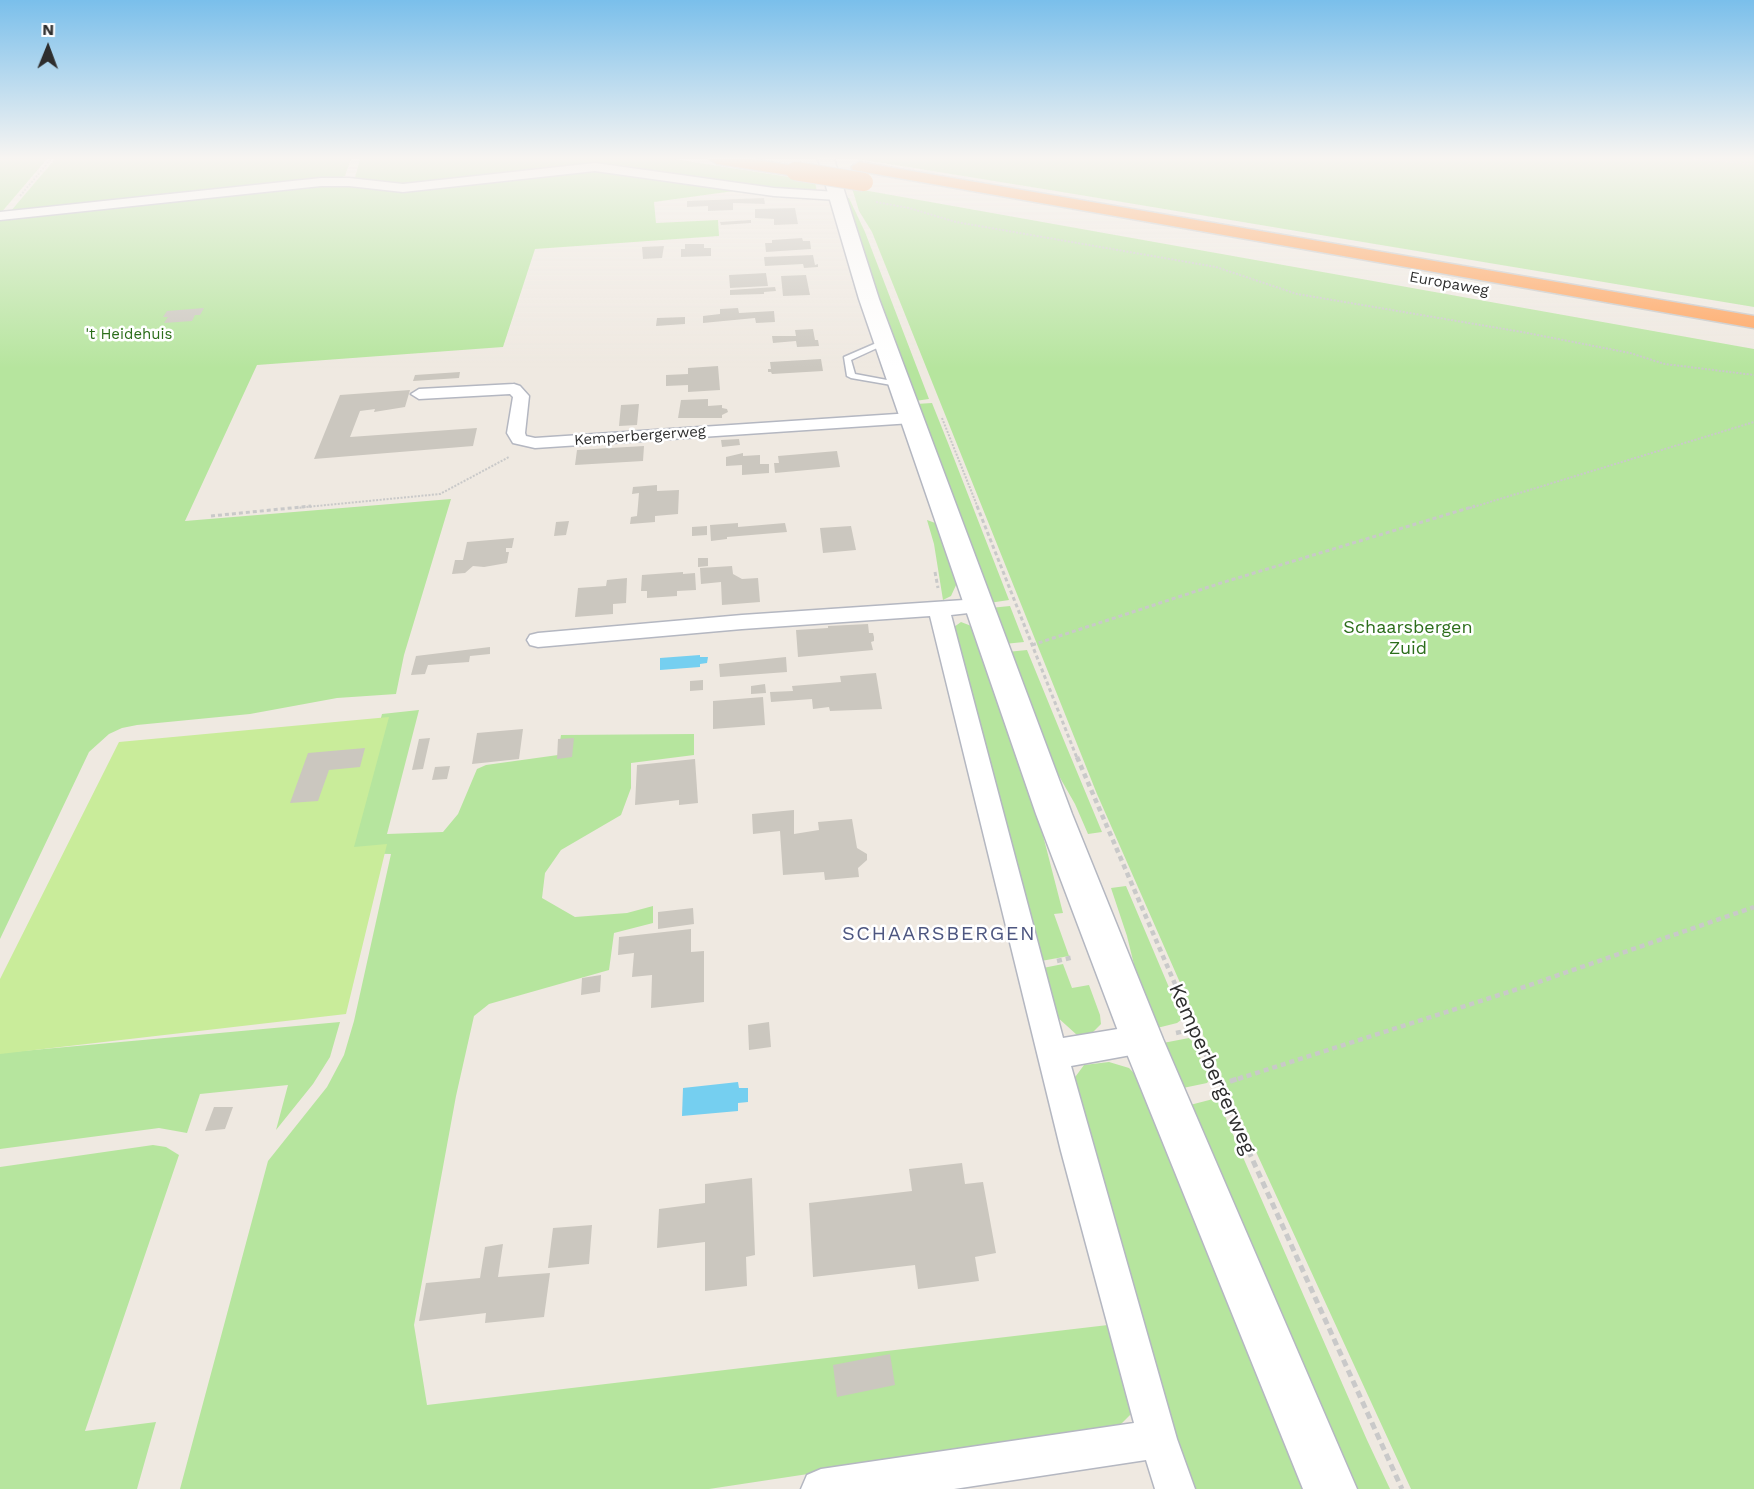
<!DOCTYPE html>
<html>
<head>
<meta charset="utf-8">
<style>
  body { margin:0 }
  #map { position:relative; width:1754px; height:1489px; overflow:hidden; background:#efe9e1; font-family:"Work Sans",sans-serif }
  canvas { display:block }
  .north { position:absolute; left:18px; top:18px; width:60px; height:60px; -webkit-text-stroke:4px #fff; paint-order:stroke; rotate:1deg; font-size:16px; font-weight:700; line-height:24px; text-align:center; color:#2e2e2e }
  .north::after { content:''; display:block; margin:auto; width:21px; height:27px; background:#2e2e2e; clip-path:polygon(50% 0,100% 100%,50% 72%,0 100%) }
</style>
</head>
<body>
<div id="map">
<canvas width="1754" height="1489"></canvas>
<div class="north">N</div>
</div>
<script>
const g = document.querySelector('canvas').getContext('2d');
g.lineJoin = 'round';
function fillPath(path, color) { g.fillStyle = color; g.fill(path, 'evenodd'); }
const poly = rows => new Path2D(rows.map(r => 'M' + r).join(''));
function strokePath(path, color, width, dash) { g.strokeStyle = color; g.lineWidth = width; g.lineCap = dash ? 'butt' : 'round'; g.setLineDash(dash || []); g.stroke(path); }
function write(font, color, halo, rows, align = 'center') {
  g.font = font + ' "Work Sans",sans-serif'; g.lineWidth = 5; g.setLineDash([]); g.textBaseline = 'middle'; g.strokeStyle = halo; g.fillStyle = color; for (const [text, x, y, turn = 0] of rows) {
    g.save(); g.translate(x, y); g.rotate((+turn || 0) * Math.PI / 180); g.textAlign = isNaN(turn) ? turn : align; if (halo) g.strokeText(text, 0, 0); g.fillText(text, 0, 0); g.restore();
  }
}
fillPath(poly([
  [0,159,47,159,0,214],
  [55,159,351,159,345,176,341,178,10,212],
  [360,159,674,159,815,181,817,193,607,167,405,187,354,181],
  [858,159,1754,159,1754,307,1056,191],
  [595,168,741,190,654,202,656,223,718,220,719,236,535,249,503,347,257,365,185,521,451,499,404,655,396,694,337,698,250,714,137,725,122,728,109,734,89,752,0,939,0,217,321,184,347,184,390,190],
  [852,188,1754,349,1754,1489,1411,1489,1218,1069,1097,794,872,232,859,211],
  [844,198,849,198,865,232,929,399,915,401,866,268],
  [932,403,948,443,1009,600,989,603,916,404],
  [927,520,938,524,957,583,951,596,943,600,934,544],
  [1010,606,1024,642,1004,644,990,608],
  [961,622,974,627,1038,816,1063,913,1054,914,1069,956,1041,961,954,627],
  [1027,650,1065,743,1102,832,1088,834,1075,804,1047,755,1007,652],
  [419,710,387,834,443,832,458,814,477,769,486,765,558,755,561,735,694,734,694,755,631,763,631,788,621,815,561,850,545,873,542,898,575,917,627,913,653,906,653,923,614,933,609,970,489,1004,474,1016,456,1096,414,1325,427,1405,1108,1325,1133,1412,1118,1427,709,1489,180,1489,268,1161,327,1087,344,1055,354,1021,391,854,345,853,382,714],
  [1126,886,1179,1011,1181,1020,1177,1023,1157,1028,1138,981,1127,936,1111,888],
  [1063,964,1072,988,1089,985,1100,1015,1101,1024,1092,1033,1077,1035,1056,1016,1043,968],
  [340,1022,330,1057,313,1084,276,1130,288,1085,200,1094,187,1133,159,1128,0,1149,0,1053],
  [1189,1038,1193,1042,1210,1079,1207,1083,1183,1088,1163,1043],
  [1109,1062,1129,1068,1138,1077,1304,1489,1192,1489,1174,1438,1073,1080,1084,1065],
  [1217,1098,1367,1440,1390,1489,1355,1489,1190,1105],
  [153,1145,166,1147,179,1155,85,1431,156,1422,137,1489,0,1489,0,1167]
]), '#b6e59e');
fillPath(poly([
  [389,717,354,847,387,844,346,1014,0,1054,0,979,119,742]
]), '#c9ec9a');
fillPath(poly([
  [700,655,700,657,708,657,707,663,700,664,700,667,660,670,660,658],
  [738,1082,739,1088,748,1088,748,1102,738,1103,738,1111,682,1116,683,1088]
]), '#75cff0');
fillPath(poly([
  [764,198,765,204,733,203,733,210,708,211,708,206,687,207,687,201],
  [795,208,798,224,774,225,774,219,755,218,755,209],
  [751,220,751,223,721,225,720,222],
  [802,238,803,241,810,241,811,249,766,252,765,243,772,243,772,240],
  [685,244,704,244,704,248,711,248,711,256,681,257,681,249,685,249],
  [664,246,662,258,643,259,642,247],
  [813,255,815,265,818,264,818,267,804,268,803,264,765,266,764,257],
  [766,273,768,286,730,288,729,275],
  [806,275,810,295,783,296,781,276],
  [775,287,776,291,764,292,764,294,730,295,730,290],
  [204,308,200,315,195,315,192,321,164,323,168,317,163,317,167,311],
  [738,308,739,313,774,311,775,322,756,323,755,318,703,323,703,316,720,314,720,309],
  [685,317,685,324,656,326,657,318],
  [813,329,815,340,818,340,819,346,797,347,796,341,773,343,772,336,796,336,795,330],
  [821,359,823,371,772,374,771,372,768,372,768,369,771,369,770,362],
  [718,366,720,390,688,392,688,385,666,386,666,375,688,374,688,368],
  [460,372,459,378,413,381,415,375],
  [410,390,405,407,374,412,375,409,360,411,350,437,477,428,473,446,314,459,340,395],
  [708,399,708,406,722,405,722,408,727,409,728,412,722,415,722,418,678,418,681,400],
  [639,404,637,425,619,426,621,405],
  [739,439,740,445,722,447,721,440],
  [644,446,643,461,575,465,577,450],
  [837,451,840,467,775,473,774,463,779,463,778,456],
  [743,453,743,456,760,455,760,464,769,464,769,473,742,475,742,465,726,466,726,457],
  [657,485,657,491,679,490,678,514,655,516,655,522,630,524,631,517,637,516,638,505,639,493,632,494,633,487],
  [569,521,566,535,554,536,556,522],
  [738,523,738,527,785,523,787,532,727,537,727,539,711,541,710,525],
  [707,526,707,535,692,536,692,527],
  [851,526,856,550,823,553,820,528],
  [514,538,512,548,506,548,506,552,509,552,507,563,484,567,473,566,465,573,452,574,455,560,463,560,467,542],
  [698,558,708,558,708,566,698,567],
  [732,566,733,574,742,579,758,578,760,602,722,605,721,582,701,584,700,568],
  [683,572,683,574,695,573,696,590,677,591,677,596,647,598,647,591,641,591,642,575],
  [627,578,626,603,613,604,613,614,575,617,578,588,606,586,607,580],
  [868,624,869,633,873,633,874,637,874,641,871,642,873,650,798,657,796,630,828,628,828,626],
  [490,647,490,654,470,656,469,662,428,665,425,674,411,675,416,656],
  [786,657,787,672,720,677,719,664],
  [876,673,882,709,830,711,829,707,813,709,812,699,771,702,770,692,793,691,792,686,841,682,840,676],
  [703,680,703,690,690,691,690,681],
  [765,684,766,693,751,694,751,686],
  [763,697,765,725,713,729,713,701],
  [523,729,519,759,472,764,477,733],
  [430,738,423,769,412,770,419,739],
  [574,738,572,757,557,759,558,739],
  [365,748,360,767,329,770,318,801,290,803,308,753],
  [695,759,698,803,679,805,679,800,635,805,637,765],
  [450,766,447,779,432,780,435,767],
  [794,810,794,834,819,830,818,822,852,819,857,848,867,854,867,860,858,868,859,877,825,880,824,872,783,875,780,831,753,834,752,814],
  [693,908,694,924,658,929,658,912],
  [691,929,691,952,704,951,704,1002,651,1008,652,975,632,977,634,953,618,955,619,937],
  [601,975,600,992,581,995,582,978],
  [769,1022,771,1047,749,1050,748,1025],
  [214,1107,233,1107,225,1129,205,1131],
  [962,1163,965,1184,983,1182,996,1253,975,1257,979,1281,918,1289,915,1265,813,1277,809,1203,912,1191,909,1169],
  [752,1178,755,1255,746,1257,747,1286,705,1291,705,1242,657,1248,659,1209,705,1203,705,1184],
  [592,1225,589,1264,548,1268,553,1228],
  [503,1244,498,1277,550,1273,544,1317,485,1323,486,1313,419,1321,426,1283,480,1278,485,1247],
  [890,1354,895,1385,837,1397,833,1365]
]), '#cbc7bf');
const lane = poly([
  [881,341,888,343,851,360,855,374,903,383,903,387,851,378,847,376,844,357,881,341]
]);
const street = poly([
  [595,163,774,188,837,192,843,196,837,200,774,196,595,171,403,192,349,186,321,186,0,220,0,212,321,178,349,178,403,184,595,163],
  [514,384,520,386,529,396,525,433,526,436,535,438,912,413,918,414,921,418,918,422,912,423,535,448,513,443,507,433,513,397,510,394,419,399,411,394,419,389,514,384],
  [979,599,986,601,990,606,986,611,951,615,1063,1038,1142,1025,1153,1029,1157,1039,1153,1049,1142,1053,1071,1066,1177,1439,1195,1489,1155,1489,1146,1460,954,1489,801,1489,807,1475,821,1469,1134,1423,1061,1151,930,616,742,629,538,647,530,645,527,640,530,635,538,633,742,615,979,599]
]);
const secondary = poly([
  [818,159,834,159,879,299,1072,814,1163,1039,1357,1489,1303,1489,1121,1039,1036,814,859,299,818,159]
]);
const highway = poly([
  [709,159,750,159,795,166,803,171,795,176,717,164,709,159],
  [859,162,1754,316,1754,328,853,170,851,167,859,162]
]);
strokePath(lane, '#b4b7c1', 3);
strokePath(street, '#b4b7c1', 3);
strokePath(secondary, '#b4b7c1', 3);
strokePath(highway, '#c9c9c9', 3);
strokePath(poly([
  [1694,159,1754,164],
  [20,196,51,159],
  [876,202,909,208,956,222,1216,267,1297,294,1522,332,1630,353,1665,364,1754,375],
  [942,418,978,508],
  [296,508,440,494,509,457],
  [1470,508,1754,422]
]), '#c9c9c9', 2, [2, 1.5]);
strokePath(poly([
  [977,506,1077,758],
  [211,516,311,506],
  [935,572,938,588],
  [1032,645,1221,583,1475,506]
]), '#c9c9c9', 3, [4, 3]);
strokePath(poly([
  [1077,757,1216,1079],
  [1057,961,1074,957],
  [1176,1033,1193,1029],
  [1238,1079,1527,986,1754,907]
]), '#c9c9c9', 4.5, [5, 4]);
strokePath(poly([
  [1215,1077,1402,1489],
  [1219,1085,1243,1077]
]), '#c9c9c9', 5, [7, 4.5]);
fillPath(lane, '#fff');
fillPath(street, '#fff');
fillPath(secondary, '#fff');
fillPath(highway, '#ffa35c');
const highwayBridge = poly([
  [795,171,864,182]
]);
strokePath(highwayBridge, '#c9c9c9', 20, []);
strokePath(highwayBridge, '#ffa35c', 18);
const sky = g.createLinearGradient(0, 0, 0, 368);
sky.addColorStop(0, '#7abfeb');
sky.addColorStop(0.43, '#f8f5f2');
sky.addColorStop(1, '#f8f5f200');
g.fillStyle = sky;
g.fillRect(0, 0, 1754, 368);
write('15px', '#2e2e2e', '#fff', [
  ["Europaweg",1449,284,10],
  ["Kemperbergerweg",640,436,-4]
]);
write('15px', '#2c6e1b', '#fff', [
  ["'t Heidehuis",129,335]
]);
write('18px', '#2c6e1b', '#fff', [
  ["Schaarsbergen",1408,628],
  ["Zuid",1408,649]
]);
g.letterSpacing = '1.5px';
write('20px', '#4d5680', '#fff', [
  ["SCHAARSBERGEN",939,934]
]);
g.letterSpacing = '0px';
write('21px', '#2e2e2e', '#fff', [
  ["Kemperbergerweg",1212,1069,66]
]);
</script>
</body>
</html>
